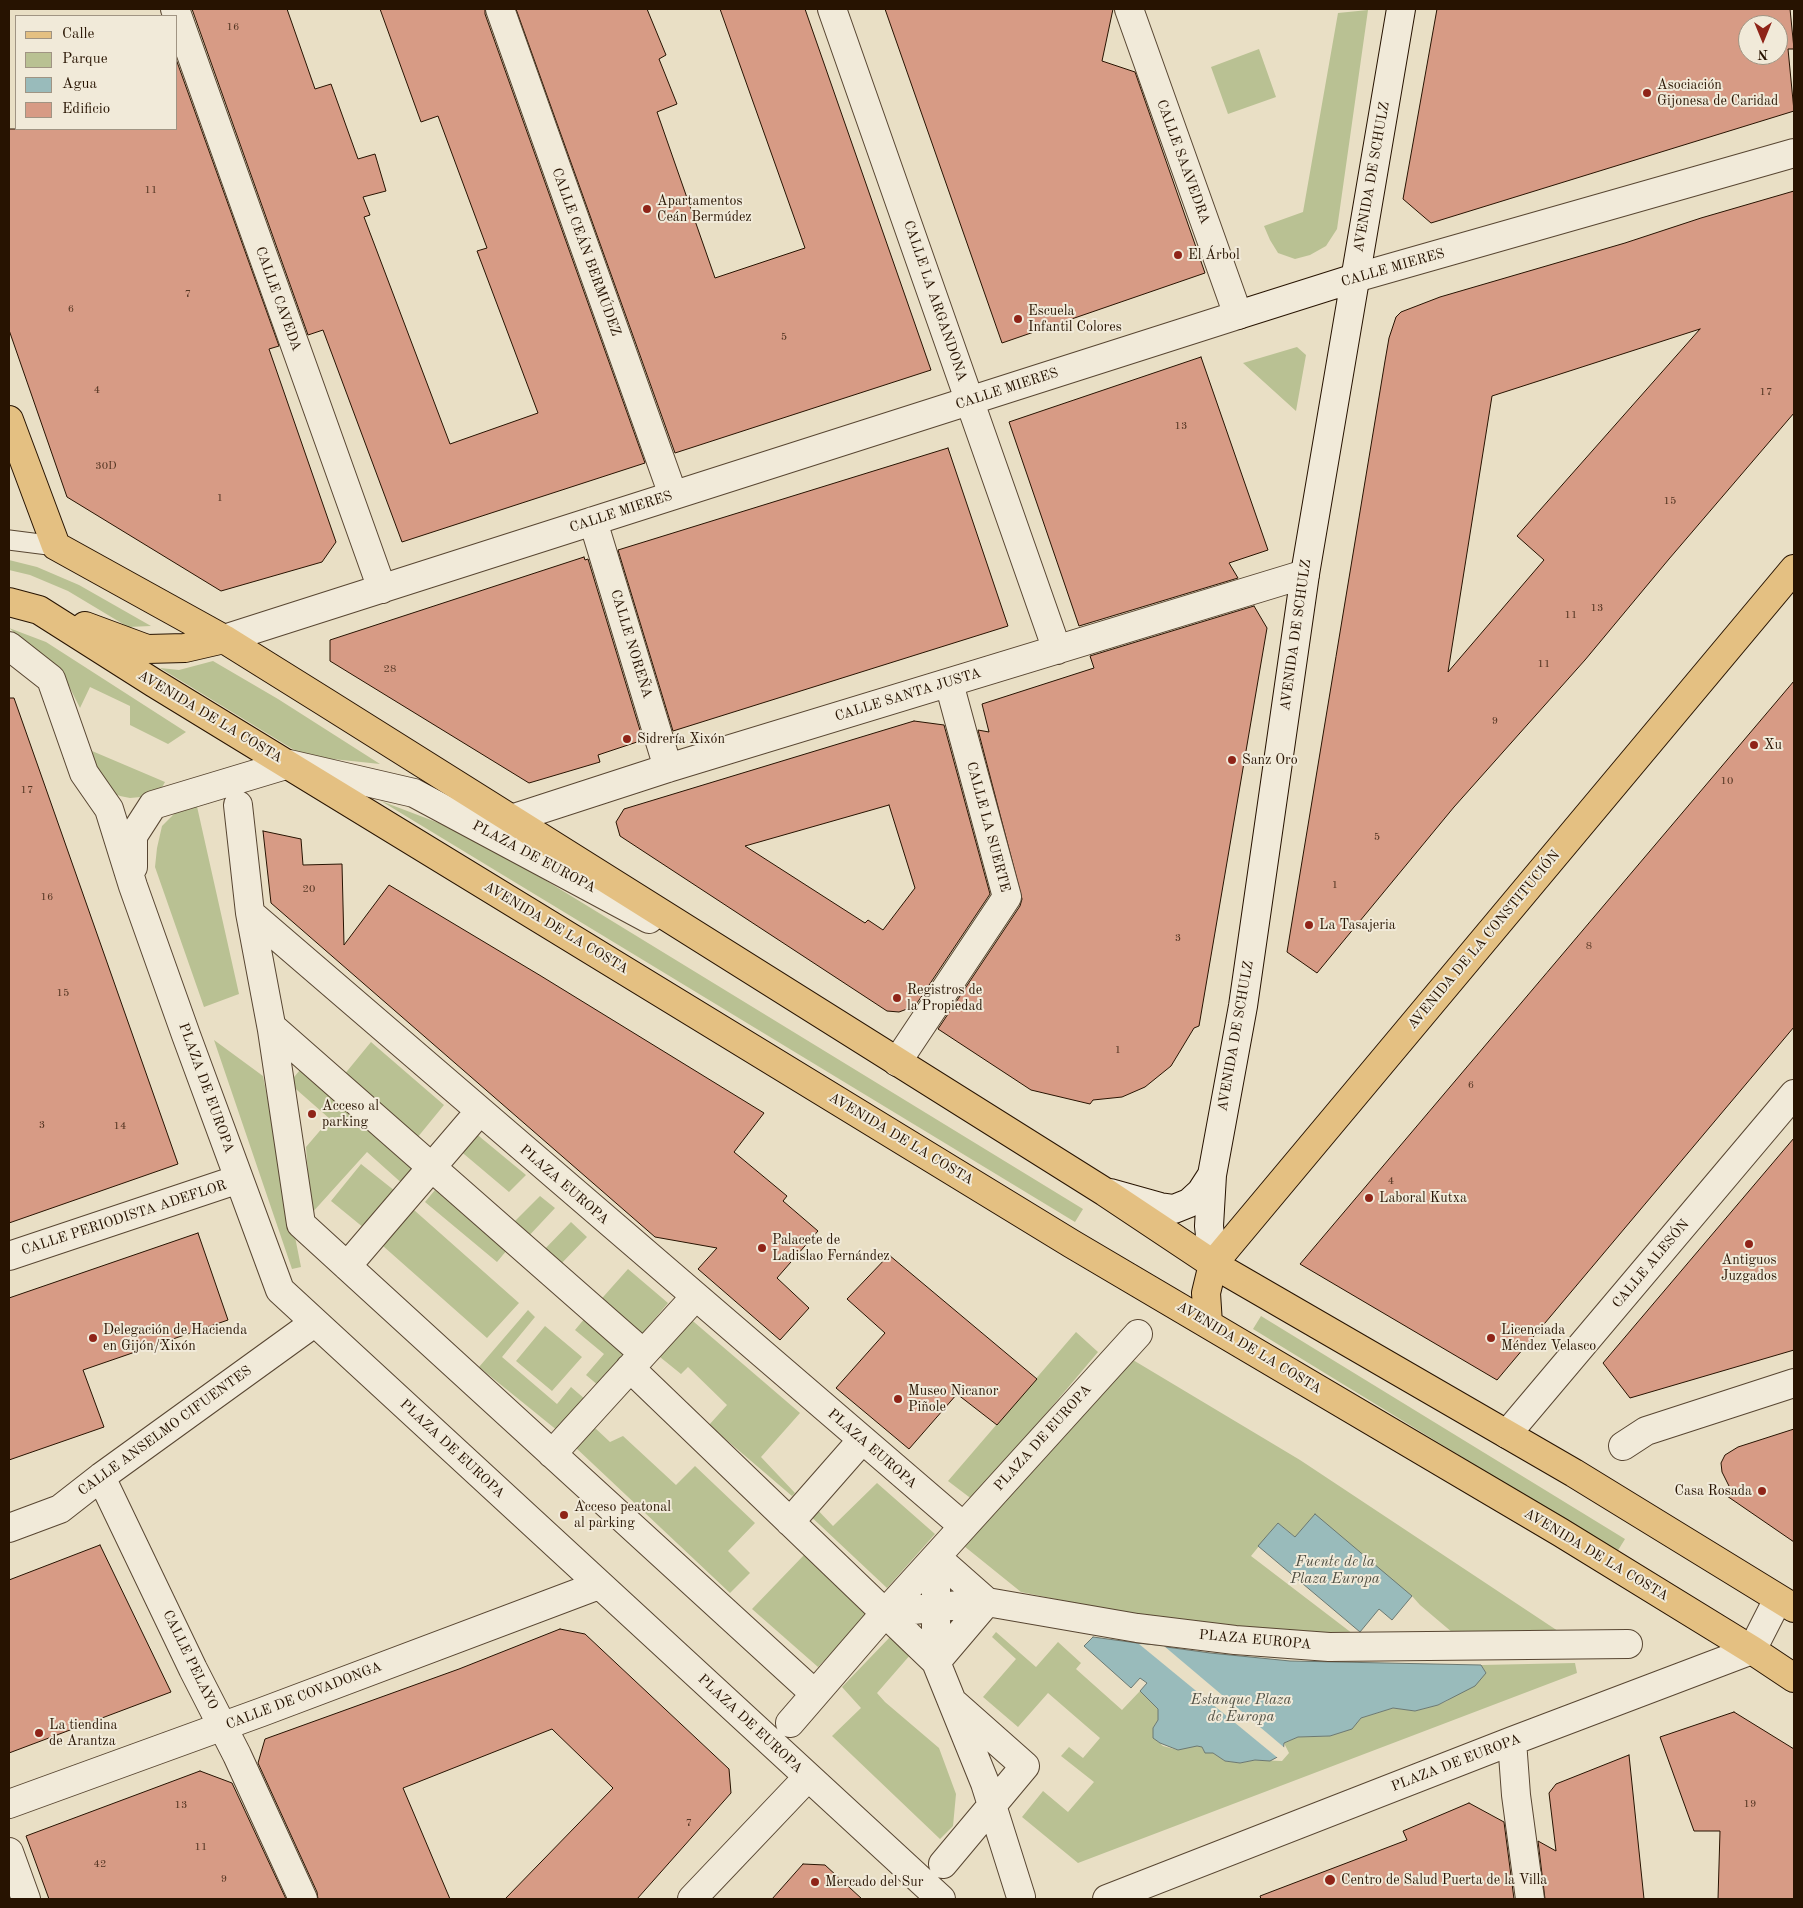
<!DOCTYPE html>
<html>
<head>
<meta charset="utf-8">
<style>
  body { margin:0 }
  #map { position:relative; width:1803px; height:1908px; overflow:hidden; background:#e9dfc5; font-family:"Old Standard TT",serif }
  canvas { display:block }
  .frame { position:absolute; inset:0; border:10px solid #271301; pointer-events:none }
  .legend { position:absolute; left:15px; top:15px; width:162px; height:115px; box-sizing:border-box; background:#f1ead9; border:1px solid #a09483; margin:0; padding:6px 9px; list-style:none; font-size:15px; color:#271301 }
  .legend li { display:flex; align-items:center; gap:10px; height:25px }
  .legend b { width:25px; border:1px solid #a09483 }
  .north { position:absolute; left:1738px; top:15px; width:50px; height:50px; box-sizing:border-box; background:#f1ead9; border:1px solid #a09483; border-radius:50%; rotate:180deg; font-size:14px; font-weight:700; line-height:20px; text-align:center; color:#271301 }
  .north::after { content:''; display:block; margin:auto; width:18px; height:22px; background:#8f2418; clip-path:polygon(50% 0,100% 100%,50% 72%,0 100%) }
</style>
</head>
<body>
<div id="map">
<canvas width="1803" height="1908"></canvas>
<div class="frame"></div>
<ul class="legend">
<li><b style="height:6px;background:#e4c082"></b>Calle</li>
<li><b style="height:14px;background:#b9c193"></b>Parque</li>
<li><b style="height:14px;background:#9bb"></b>Agua</li>
<li><b style="height:14px;background:#d79b85"></b>Edificio</li>
</ul>
<div class="north">N</div>
</div>
<script>
const g = document.querySelector('canvas').getContext('2d');
g.lineJoin = 'round';
function fillPath(path, color) { g.fillStyle = color; g.fill(path, 'evenodd'); }
const poly = rows => new Path2D(rows.map(r => 'M' + r).join(''));
function strokePath(path, color, width, dash) { g.strokeStyle = color; g.lineWidth = width; g.lineCap = dash ? 'butt' : 'round'; g.setLineDash(dash || []); g.stroke(path); }
function write(font, color, halo, rows, align = 'center') {
  g.font = font + ' "Old Standard TT",serif'; g.lineWidth = 4; g.setLineDash([]); g.textBaseline = 'middle'; g.strokeStyle = halo; g.fillStyle = color; for (const [text, x, y, turn = 0] of rows) {
    g.save(); g.translate(x, y); g.rotate((+turn || 0) * Math.PI / 180); g.textAlign = isNaN(turn) ? turn : align; if (halo) g.strokeText(text, 0, 0); g.fillText(text, 0, 0); g.restore();
  }
}
fillPath(poly([
  [1368,10,1337,229,1326,246,1310,255,1295,259,1278,253,1270,240,1264,226,1303,212,1338,13],
  [1259,49,1276,97,1228,114,1211,67],
  [1297,347,1306,355,1296,411,1243,363],
  [9,560,37,567,79,585,151,626,128,627,68,591,30,575,9,570],
  [9,628,46,642,186,732,168,744,130,725,130,706,90,687,80,708,62,672],
  [213,661,278,699,380,764,304,756,160,668,179,670],
  [92,751,165,782,160,791,152,796,130,798,120,796,108,791,97,772],
  [381,801,473,836,1083,1209,1075,1222],
  [196,802,239,994,204,1007,155,867,157,848,162,826,179,809],
  [214,1040,263,1076,301,1267,292,1269],
  [371,1042,444,1105,417,1138,339,1081],
  [300,1070,416,1173,405,1186,367,1152,311,1214,306,1147,330,1119,289,1083],
  [474,1132,526,1175,509,1192,458,1149],
  [361,1164,395,1191,364,1228,331,1201],
  [435,1190,507,1250,497,1262,425,1202],
  [540,1196,555,1208,526,1239,511,1225],
  [414,1210,519,1303,487,1338,383,1246],
  [571,1222,587,1237,557,1268,541,1253],
  [628,1269,668,1303,637,1340,596,1305],
  [528,1310,535,1317,502,1357,557,1404,571,1387,586,1400,558,1431,479,1367],
  [687,1316,800,1413,761,1457,795,1493,792,1496,709,1425,727,1405,688,1367,681,1374,655,1353],
  [1261,1316,1625,1539,1617,1552,1253,1329],
  [585,1318,627,1354,599,1386,586,1375,604,1354,575,1330],
  [545,1326,582,1357,552,1391,516,1361],
  [1076,1332,1098,1352,973,1500,948,1481],
  [1133,1360,1300,1460,1561,1633,1453,1633,1420,1605,1412,1596,1295,1537,1278,1523,1251,1556,1357,1637,1168,1622,1021,1592,964,1546],
  [594,1427,610,1442,623,1436,676,1485,695,1466,755,1523,728,1551,750,1573,730,1593,575,1447],
  [877,1483,935,1534,887,1588,805,1511,812,1504,833,1526],
  [804,1555,868,1614,818,1667,752,1609],
  [996,1632,1036,1667,1058,1642,1081,1663,1076,1669,1122,1710,1140,1691,1158,1709,1158,1720,1153,1728,1153,1737,1163,1746,1178,1750,1187,1746,1197,1746,1202,1747,1205,1753,1213,1753,1225,1761,1240,1763,1255,1760,1282,1761,1289,1753,1284,1743,1298,1737,1330,1736,1351,1729,1361,1718,1393,1708,1415,1711,1438,1705,1447,1701,1486,1673,1481,1665,1575,1663,1577,1673,1078,1863,1022,1817,1043,1791,1068,1812,1094,1782,1061,1756,1069,1747,1083,1758,1100,1738,1048,1693,1018,1727,983,1697,1016,1659,992,1637],
  [890,1637,911,1654,877,1693,885,1702,939,1748,956,1794,953,1826,940,1839,832,1736,861,1708,842,1687]
]), '#b9c193');
const water = poly([
  [1315,1514,1412,1596,1392,1620,1379,1609,1360,1632,1258,1546,1278,1523,1295,1537,1315,1514],
  [1093,1637,1210,1653,1290,1661,1481,1665,1486,1673,1475,1686,1438,1705,1415,1711,1393,1708,1361,1718,1352,1729,1330,1736,1298,1737,1284,1743,1283,1754,1270,1761,1255,1760,1240,1763,1225,1761,1213,1753,1205,1753,1202,1747,1197,1746,1178,1750,1160,1743,1153,1738,1153,1728,1158,1720,1158,1709,1140,1691,1147,1683,1140,1678,1131,1688,1084,1646,1093,1637]
]);
fillPath(water, '#9bb');
strokePath(water, '#6b7871', 1);
fillPath(poly([
  [1139,1644,1164,1646,1286,1749,1285,1755,1279,1759]
]), '#e9dfc5');
const building = poly([
  [192,9,287,9,315,89,331,84,358,159,375,154,386,191,363,197,370,215,364,217,450,444,538,413,477,251,487,248,438,116,421,122,380,9,485,9,485,14,645,463,402,542,323,330,308,335,192,9],
  [516,9,647,9,666,55,659,59,677,104,657,112,715,278,805,248,720,9,805,9,931,370,675,453,516,9],
  [885,9,1113,9,1102,61,1135,72,1205,273,1002,343,885,9],
  [1437,9,1790,9,1794,49,1788,49,1794,111,1431,223,1403,199,1437,9],
  [1748,25,1778,25,1778,55,1748,55,1748,25],
  [176,59,279,346,269,349,336,542,322,562,221,591,67,497,9,330,9,129,176,129,176,59],
  [1794,191,1794,413,1669,559,1585,660,1454,807,1317,973,1287,952,1385,361,1389,338,1396,317,1401,312,1440,297,1625,243,1701,218,1794,191],
  [1700,329,1517,536,1544,560,1448,672,1492,396,1700,329],
  [1201,357,1268,550,1229,563,1238,578,1079,626,1009,422,1201,357],
  [948,448,1008,626,673,731,618,550,948,448],
  [584,557,585,560,588,559,643,740,598,755,600,762,529,783,330,661,330,640,584,557],
  [1254,606,1267,628,1199,1026,1194,1028,1171,1066,1145,1087,1122,1097,1093,1100,1090,1104,1031,1090,938,1029,1020,906,1022,899,978,730,989,732,982,704,1094,668,1090,656,1254,606],
  [1794,681,1794,1027,1497,1380,1300,1264,1794,681],
  [9,698,14,698,178,1164,9,1223,9,698],
  [914,721,944,725,990,894,911,1012,907,1009,899,1012,887,1011,620,836,616,822,624,809,914,721],
  [889,805,915,888,883,930,868,920,865,923,745,846,889,805],
  [263,831,301,839,303,865,342,864,344,945,389,885,541,976,764,1113,734,1152,787,1196,783,1201,818,1231,777,1278,809,1308,780,1340,698,1269,717,1248,655,1237,271,903,263,831],
  [1794,1138,1794,1350,1630,1398,1603,1363,1794,1138],
  [198,1233,228,1320,83,1370,104,1427,9,1460,9,1298,198,1233],
  [889,1255,1037,1379,997,1425,957,1394,909,1449,836,1388,885,1333,847,1299,889,1255],
  [1794,1429,1794,1542,1727,1496,1731,1490,1722,1472,1721,1463,1725,1455,1738,1447,1794,1429],
  [100,1545,171,1692,9,1753,9,1580,100,1545],
  [560,1629,585,1634,729,1769,731,1793,637,1899,505,1899,613,1788,552,1729,403,1788,450,1899,318,1899,317,1892,258,1763,265,1739,459,1669,560,1629],
  [1734,1712,1794,1749,1794,1899,1718,1899,1720,1831,1694,1831,1660,1737,1734,1712],
  [1629,1755,1644,1899,1545,1899,1538,1841,1556,1851,1549,1793,1556,1784,1629,1755],
  [200,1771,232,1783,286,1899,49,1899,26,1836,200,1771],
  [1469,1803,1504,1822,1514,1899,1261,1899,1260,1896,1407,1840,1403,1831,1469,1803],
  [803,1864,825,1865,862,1899,772,1899,803,1864]
]);
fillPath(building, '#d79b85');
strokePath(building, '#271301', 1);
const lane = poly([
  [9,540,56,546]
]);
const street = poly([
  [175,9,382,589],
  [500,9,673,495],
  [832,9,1057,650],
  [1355,278,1794,153],
  [593,521,668,768],
  [224,639,1238,315,1129,9],
  [9,646,51,679,84,773,109,809,133,886,186,1035,280,1290,941,1899],
  [238,805,250,913,963,1526],
  [511,819,668,768,1305,574],
  [133,867,133,836,153,805,289,764,414,793,649,919],
  [250,913,272,1030,301,1224,815,1694],
  [272,1027,643,1353],
  [897,1062,1007,897,949,683],
  [9,1256,239,1179],
  [347,1266,479,1112],
  [630,1368,936,1662,985,1783,1021,1897],
  [1507,1434,1794,1094],
  [1623,1446,1646,1431,1794,1383],
  [552,1454,695,1297],
  [101,1477,193,1669,237,1755,303,1899],
  [790,1522,862,1440],
  [9,1528,60,1509,101,1477,314,1323],
  [936,1557,987,1602,936,1662],
  [936,1557,936,1662],
  [885,1613,987,1602,1137,1628,1235,1640,1329,1647,1628,1644],
  [790,1723,885,1613,1138,1334],
  [1512,1741,1516,1795,1530,1899],
  [9,1804,262,1712,599,1585],
  [9,1852,26,1899],
  [943,1864,1025,1766,955,1704],
  [692,1899,808,1777],
  [1107,1899,1512,1741,1752,1650,1778,1599]
]);
const secondary = poly([
  [1238,315,1355,278],
  [1110,1193,1160,1207,1174,1209,1189,1203,1201,1192,1212,1175],
  [1213,1264,1209,1226,1212,1175,1243,1006,1305,574,1401,9]
]);
const primary = poly([
  [9,420,56,546,224,639,325,702,1105,1192,1213,1264,1574,1473,1794,1608],
  [9,602,39,610,154,683,1072,1244,1560,1532,1752,1650,1794,1678],
  [85,626,147,649,185,648,224,639],
  [1208,1324,1206,1293,1213,1264,1794,569]
]);
strokePath(lane, '#584632', 21);
strokePath(street, '#584632', 30);
strokePath(secondary, '#271301', 30);
strokePath(primary, '#271301', 30);
strokePath(lane, '#f1ead9', 19);
strokePath(street, '#f1ead9', 28);
strokePath(secondary, '#f1ead9', 28);
strokePath(primary, '#e4c082', 28);
for (const [x, y, r, color] of [
  [1647,93,5,"#8f2418"],
  [647,209,5,"#8f2418"],
  [1178,255,5,"#8f2418"],
  [1018,319,5,"#8f2418"],
  [627,739,5,"#8f2418"],
  [1754,745,5,"#8f2418"],
  [1232,760,5,"#8f2418"],
  [1309,925,5,"#8f2418"],
  [897,998,5,"#8f2418"],
  [312,1114,5,"#8f2418"],
  [1369,1198,5,"#8f2418"],
  [1749,1244,5,"#8f2418"],
  [762,1248,5,"#8f2418"],
  [93,1338,5,"#8f2418"],
  [1491,1338,5,"#8f2418"],
  [898,1399,5,"#8f2418"],
  [1762,1491,5,"#8f2418"],
  [564,1515,5,"#8f2418"],
  [39,1733,5,"#8f2418"],
  [1330,1880,6,"#8f2418"],
  [815,1882,5,"#8f2418"]
]) { const dot = new Path2D(); dot.arc(x, y, r, 0, 2 * Math.PI); g.fillStyle = color; g.fill(dot); strokePath(dot, '#f1ead9', 2); }
write('11px', '#533522', null, [
  ["16",233,27],
  ["11",151,190],
  ["7",188,294],
  ["6",71,309],
  ["5",784,337],
  ["4",97,390],
  ["17",1766,392],
  ["13",1181,426],
  ["30D",106,466],
  ["1",220,498],
  ["15",1670,501],
  ["13",1597,608],
  ["11",1571,615],
  ["11",1544,664],
  ["28",390,669],
  ["9",1495,721],
  ["10",1727,781],
  ["17",27,790],
  ["5",1377,837],
  ["1",1335,885],
  ["20",309,889],
  ["16",47,897],
  ["3",1178,938],
  ["8",1589,946],
  ["15",63,993],
  ["1",1118,1050],
  ["6",1471,1085],
  ["3",42,1125],
  ["14",120,1126],
  ["4",1391,1181],
  ["19",1750,1804],
  ["13",181,1805],
  ["7",689,1823],
  ["11",201,1847],
  ["42",100,1864],
  ["9",224,1879]
]);
write('14px', '#271301', '#f1ead9', [
  ["Asociación",1657,85],
  ["Gijonesa de Caridad",1657,101],
  ["Apartamentos",657,201],
  ["Ceán Bermúdez",657,217],
  ["El Árbol",1188,255],
  ["Escuela",1028,311],
  ["Infantil Colores",1028,327],
  ["Sidrería Xixón",637,739],
  ["Xu",1764,745],
  ["Sanz Oro",1242,760],
  ["La Tasajeria",1319,925],
  ["Registros de",907,990],
  ["la Propiedad",907,1006],
  ["Acceso al",322,1106],
  ["parking",322,1122],
  ["Laboral Kutxa",1379,1198],
  ["Palacete de",772,1240],
  ["Ladislao Fernández",772,1256],
  ["Antiguos",1749,1260,"center"],
  ["Juzgados",1749,1276,"center"],
  ["Delegación de Hacienda",103,1330],
  ["en Gijón/Xixón",103,1346],
  ["Licenciada",1501,1330],
  ["Méndez Velasco",1501,1346],
  ["Museo Nicanor",908,1391],
  ["Piñole",908,1407],
  ["Casa Rosada",1752,1491,"right"],
  ["Acceso peatonal",574,1507],
  ["al parking",574,1523],
  ["La tiendina",49,1725],
  ["de Arantza",49,1741],
  ["Centro de Salud Puerta de la Villa",1341,1880],
  ["Mercado del Sur",825,1882]
], 'left');
write('14px', '#271301', '#f1ead9', [
  ["CALLE SAAVEDRA",1183,162,70],
  ["AVENIDA DE SCHULZ",1372,177,-80],
  ["CALLE CEÁN BERMÚDEZ",586,252,70],
  ["CALLE MIERES",1393,268,-16],
  ["CALLE CAVEDA",278,299,70],
  ["CALLE LA ARGANDONA",935,301,71],
  ["CALLE MIERES",1007,389,-18],
  ["CALLE MIERES",621,512,-18],
  ["AVENIDA DE SCHULZ",1296,635,-82],
  ["CALLE NOREÑA",631,644,73],
  ["CALLE SANTA JUSTA",908,695,-17],
  ["AVENIDA DE LA COSTA",210,717,31],
  ["CALLE LA SUERTE",988,827,75],
  ["PLAZA DE EUROPA",534,857,28],
  ["AVENIDA DE LA COSTA",556,928,31],
  ["AVENIDA DE LA CONSTITUCIÓN",1484,940,-50],
  ["AVENIDA DE SCHULZ",1236,1036,-80],
  ["PLAZA DE EUROPA",206,1088,70],
  ["AVENIDA DE LA COSTA",901,1139,31],
  ["PLAZA EUROPA",564,1185,41],
  ["CALLE PERIODISTA ADEFLOR",124,1218,-18],
  ["CALLE ALESÓN",1651,1264,-50],
  ["AVENIDA DE LA COSTA",1249,1348,31],
  ["CALLE ANSELMO CIFUENTES",165,1431,-36],
  ["PLAZA DE EUROPA",1043,1438,-48],
  ["PLAZA DE EUROPA",452,1449,43],
  ["PLAZA EUROPA",872,1449,41],
  ["AVENIDA DE LA COSTA",1596,1555,31],
  ["PLAZA EUROPA",1255,1640,5],
  ["CALLE PELAYO",190,1660,64],
  ["CALLE DE COVADONGA",304,1696,-21],
  ["PLAZA DE EUROPA",750,1724,43],
  ["PLAZA DE EUROPA",1456,1763,-21]
]);
write('italic 15px', '#4f4e42', '#f1ead9', [
  ["Fuente de la",1335,1562],
  ["Plaza Europa",1335,1579],
  ["Estanque Plaza",1241,1700],
  ["de Europa",1241,1717]
]);
</script>
</body>
</html>
